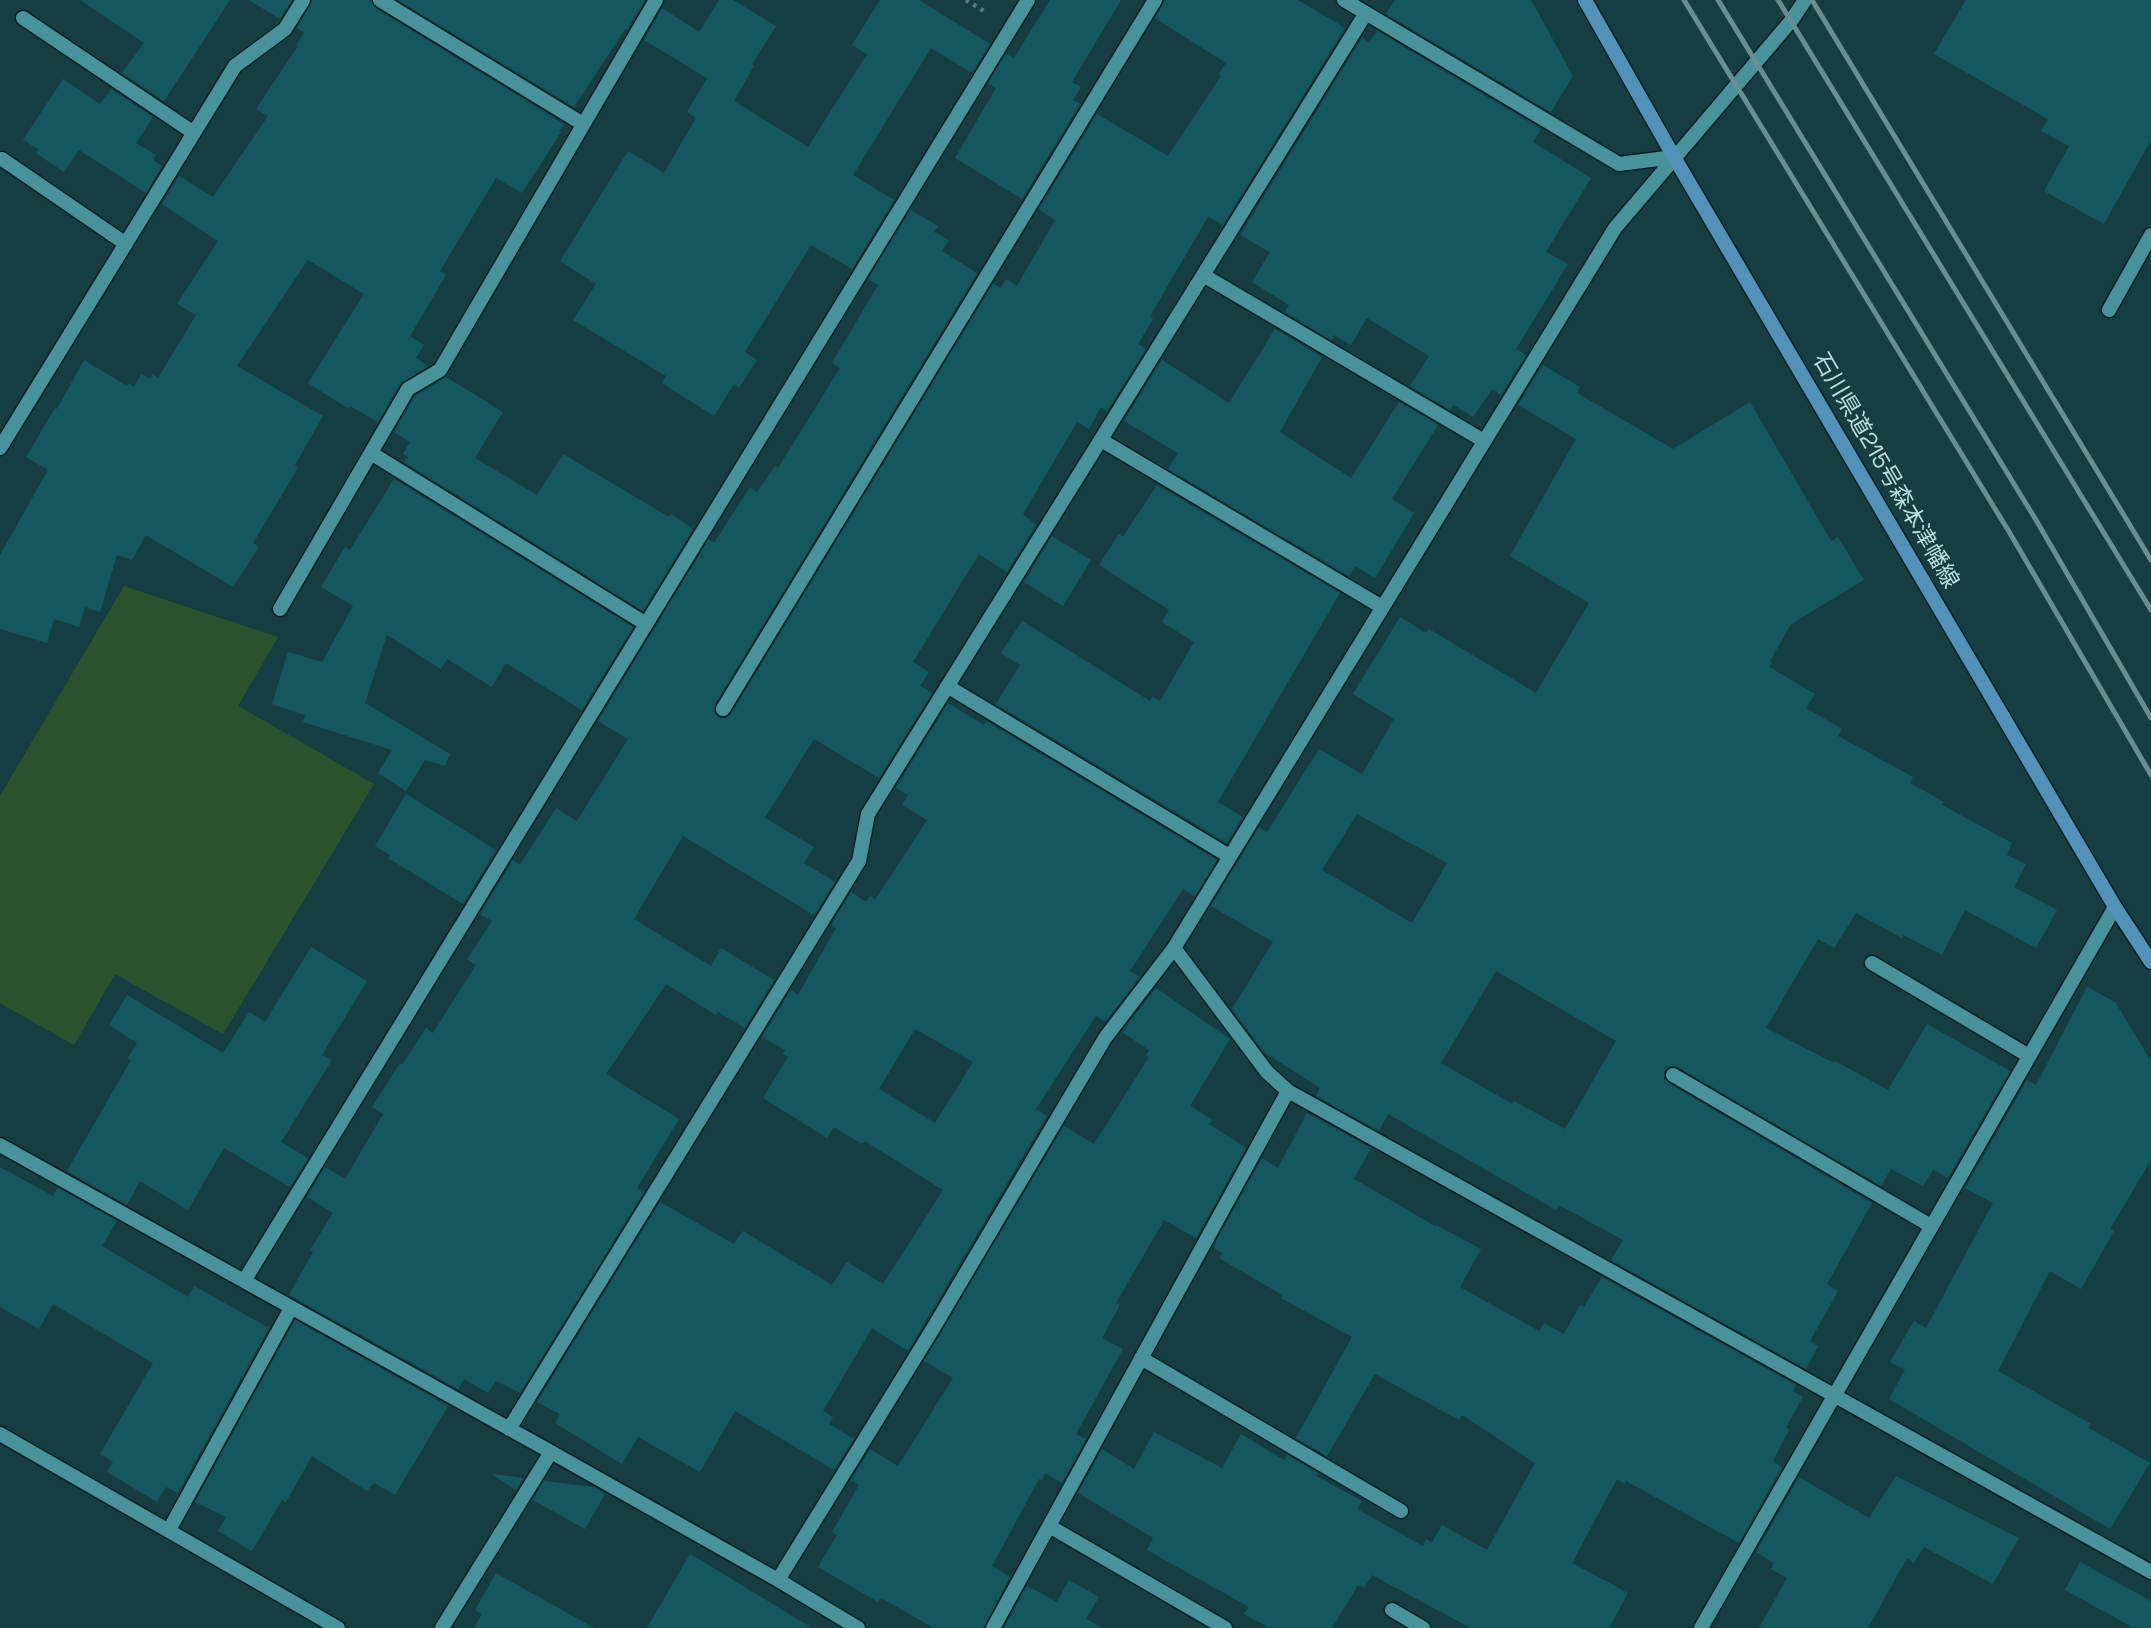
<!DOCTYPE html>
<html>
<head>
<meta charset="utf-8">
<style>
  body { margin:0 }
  canvas { display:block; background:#163e42 }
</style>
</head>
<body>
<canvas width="2151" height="1628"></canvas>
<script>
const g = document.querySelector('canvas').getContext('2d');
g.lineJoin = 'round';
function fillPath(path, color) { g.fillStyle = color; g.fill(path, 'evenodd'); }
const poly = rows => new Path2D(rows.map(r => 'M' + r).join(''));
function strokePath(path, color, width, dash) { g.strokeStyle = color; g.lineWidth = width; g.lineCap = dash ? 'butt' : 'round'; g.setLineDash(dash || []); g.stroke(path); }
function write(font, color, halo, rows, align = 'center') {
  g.font = font + ' "Space Grotesk","Noto Sans JP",sans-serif'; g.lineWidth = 5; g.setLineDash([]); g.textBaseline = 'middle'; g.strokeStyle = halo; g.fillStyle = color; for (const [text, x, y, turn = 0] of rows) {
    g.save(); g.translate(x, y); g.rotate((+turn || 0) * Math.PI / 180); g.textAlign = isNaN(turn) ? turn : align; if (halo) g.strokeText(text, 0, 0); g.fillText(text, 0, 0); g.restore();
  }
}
fillPath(poly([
  [124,586,278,637,238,706,374,784,223,1034,115,974,74,1045,0,1003,0,796]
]), '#2a532d');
fillPath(poly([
  [80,0,230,0,164,101,122,73,144,43],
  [249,0,292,0,280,19],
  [313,0,370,0,375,8,564,124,559,131,561,132,522,193,496,178,440,271,446,275,410,336,424,345,416,358,428,366,400,384,378,422,350,406,349,409,308,383,364,294,308,260,305,264,237,366,323,416,295,465,298,468,253,543,259,547,233,587,146,535,132,560,117,555,100,612,85,607,79,627,54,619,47,643,0,629,0,555,48,470,26,457,55,408,57,409,84,360,127,386,129,383,134,387,141,374,151,379,153,374,158,378,196,315,177,304,218,241,162,204,179,176,213,197,268,116,256,109,298,46,296,45,304,33,297,28],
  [398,0,645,0,627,30,625,29,574,107],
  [719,0,733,0,776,26,752,64,754,66,734,101,808,147,867,54,852,45,880,0,919,0,990,44,972,73,931,48,853,175,894,200,852,269,811,245,745,352,757,360,739,388,734,384,714,416,662,383,666,376,573,320,596,284,560,261,628,151,664,173,696,118,687,112,707,78,644,40,662,8,699,32],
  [1050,0,1121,0,1072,82,1081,87,1073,100,1080,104,1022,199,955,158,996,88,988,83,1006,54,1014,58],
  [1165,0,1298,0,1345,28,1223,225,1208,217,1150,316,1153,319,1138,344,1146,349,1107,411,1101,407,1089,429,1077,422,1023,514,1036,525,1007,572,979,554,913,662,929,672,920,686,932,693,879,778,814,739,765,818,814,847,804,863,835,882,814,915,683,836,634,919,711,966,721,948,774,980,745,1028,718,1012,716,1015,666,984,606,1074,679,1119,637,1188,644,1192,520,1393,496,1381,488,1393,464,1379,458,1389,289,1295,313,1252,310,1250,333,1213,307,1197,325,1167,345,1179,383,1114,372,1107,400,1063,402,1065,426,1028,433,1033,476,965,467,959,492,921,480,914,513,860,520,865,556,808,577,821,628,739,598,721,709,539,714,543,750,487,757,492,775,466,778,468,840,368,832,363,878,285,868,279,911,210,938,226,934,232,949,240,942,251,977,273,715,704,714,713,719,718,727,718,731,714,993,284,1001,288,1006,279,1017,286,1055,220,1039,209,1097,114,1168,156,1221,76,1219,74,1226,63,1155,18],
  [1395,0,1531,0,1573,76,1551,112,1386,14],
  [1966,0,2151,0,2151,140,2104,224,2044,191,2069,146,2041,131,2048,119,1934,54],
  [1377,31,1541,129,1533,142,1591,178,1546,252,1568,264,1516,349,1526,355,1501,395,1492,389,1473,417,1454,405,1450,410,1410,386,1429,356,1367,318,1351,345,1334,335,1331,340,1285,312,1289,305,1252,282,1270,252,1240,235,1362,38,1369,43],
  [63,79,100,104,111,89,153,117,136,143,156,155,153,160,162,166,146,193,79,150,64,172,36,153,38,149,23,140],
  [1275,329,1322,357,1280,432,1351,478,1399,402,1438,425,1392,499,1414,513,1375,578,1355,566,1349,576,1168,469,1178,453,1124,421,1162,360,1229,403],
  [1543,365,1580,387,1577,393,1673,449,1750,402,1831,541,1838,537,1864,580,1791,624,1770,661,1772,663,1769,667,1815,694,1806,708,1842,729,1838,736,1913,777,1910,783,1944,802,1942,805,2012,843,2007,855,2026,864,2014,887,2057,910,2036,948,1965,910,1942,955,1903,935,1902,938,1856,913,1834,948,1818,939,1766,1028,1834,1063,1835,1061,1888,1090,1927,1024,2010,1071,1948,1178,1933,1170,1923,1186,1891,1169,1881,1186,1678,1067,1669,1066,1664,1071,1664,1079,1668,1083,1872,1203,1827,1284,1838,1291,1810,1341,1818,1346,1806,1369,1611,1260,1623,1240,1559,1205,1556,1210,1388,1114,1379,1131,1316,1096,1320,1088,1264,1052,1232,1009,1273,942,1211,906,1259,827,1267,832,1319,749,1362,774,1394,719,1353,694,1400,617,1426,633,1429,629,1536,693,1589,603,1510,556,1576,439,1518,405],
  [1357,814,1447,863,1412,923,1322,870],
  [1496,971,1616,1041,1565,1129,1514,1101,1512,1104,1441,1063],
  [446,377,503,412,475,458,537,495,563,454,669,517,671,514,693,529,643,611,404,462,408,457,403,454,410,442,394,432,415,396],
  [394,479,633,627,582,710,506,663,492,687,447,659,441,669,387,635,365,703,450,754,445,766,425,760,406,791,378,773,392,750,303,722,305,715,272,704,288,652,322,662,353,606,321,587,345,547,350,550],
  [1157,485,1340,593,1218,802,1243,817,1227,843,996,704,1020,665,1001,653,1022,621,1150,701,1152,697,1160,701,1194,642,1162,622,1169,610,1099,565,1119,534,1123,537],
  [1052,536,1091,560,1063,606,1024,582],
  [948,703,984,725,986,721,1217,860,1195,896,1183,889,1130,971,1140,977,1105,1022,1096,1016,1036,1109,1047,1116,908,1351,872,1328,823,1411,833,1417,829,1424,854,1439,834,1470,735,1411,700,1472,638,1437,622,1464,555,1423,560,1414,537,1402,660,1202,734,1244,743,1231,832,1285,847,1262,883,1284,943,1190,865,1141,862,1144,834,1127,827,1138,763,1098,788,1057,783,1054,785,1050,762,1037,791,990,798,995,836,928,831,925,851,892,866,902,870,896,875,900,927,820,902,805,908,795,896,788],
  [915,1029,973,1062,935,1123,879,1089],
  [406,794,496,850,463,904,388,858,390,855,375,846],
  [311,947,367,981,322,1055,332,1060,281,1142,308,1158,290,1187,224,1148,188,1210,140,1181,127,1205,67,1171,131,1060,128,1058,137,1043,109,1025,127,995,223,1053,249,1012,265,1022],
  [2087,987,2115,1002,2151,1061,2151,1160,2110,1229,2114,1231,2081,1289,2050,1271,1998,1371,2091,1424,2089,1428,2150,1463,2110,1529,1889,1399,1905,1370,1890,1362,1914,1321,1926,1328,1993,1203,1965,1188,2027,1080,2036,1085],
  [1156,988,1230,1039,1190,1106,1213,1120,1209,1124,1246,1148,1196,1238,1164,1220,1116,1303,1120,1305,1102,1338,1123,1349,1076,1434,1086,1439,1062,1483,1045,1473,1042,1480,1039,1479,992,1566,1010,1577,983,1628,934,1628,881,1598,878,1602,818,1567,837,1535,832,1532,859,1485,851,1480,870,1449,898,1466,953,1378,924,1361,1064,1126,1094,1144,1149,1057,1146,1056,1149,1050,1122,1032],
  [1307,1113,1371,1148,1354,1179,1435,1226,1436,1225,1481,1249,1460,1287,1539,1331,1544,1323,1564,1334,1580,1305,1584,1307,1602,1277,1796,1385,1793,1391,1803,1397,1786,1427,1789,1430,1773,1461,1782,1467,1739,1543,1626,1481,1625,1484,1617,1479,1572,1563,1628,1593,1609,1628,1471,1628,1372,1575,1364,1588,1358,1585,1332,1628,1270,1628,1244,1614,1249,1607,1147,1550,1153,1538,1078,1493,1102,1449,1134,1469,1154,1432,1222,1468,1241,1434,1284,1460,1287,1455,1318,1473,1316,1476,1362,1501,1357,1509,1423,1546,1426,1539,1432,1542,1442,1525,1487,1550,1535,1463,1462,1415,1459,1420,1375,1374,1327,1456,1296,1438,1352,1337,1281,1298,1282,1295,1219,1258,1223,1253,1213,1247,1262,1158,1278,1168],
  [0,1167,53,1196,58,1188,117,1221,102,1246,188,1297,194,1286,269,1328,178,1493,166,1487,157,1502,107,1472,113,1462,100,1454,153,1363,53,1304,39,1329,0,1307],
  [295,1320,448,1406,395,1495,374,1483,367,1491,312,1456,286,1502,282,1500,252,1551,218,1531,226,1517,195,1502],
  [491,1474,523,1478,516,1490],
  [1896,1476,2019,1538,1993,1584,1924,1547,1914,1563,1907,1558,1868,1628,1759,1628,1787,1578,1771,1569,1774,1563,1756,1552,1799,1477,1869,1518],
  [544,1481,594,1487,605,1494,585,1529,533,1500],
  [690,1554,707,1564,812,1628,647,1628],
  [2080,1562,2151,1601,2151,1628,2134,1628,2065,1590],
  [496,1573,594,1628,474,1628,482,1614,475,1610],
  [1069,1580,1099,1597,1086,1619,1103,1628,1004,1628,1027,1586,1057,1602]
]), '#15575f');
const minor = poly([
  [380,0,583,124],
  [1344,0,1619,164,1674,157],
  [23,18,194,133],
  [2,159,126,244],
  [1203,275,1484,441],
  [2109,310,2151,235],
  [1101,440,1382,607],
  [0,448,235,66,285,29,303,0],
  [371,453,646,624],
  [280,609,408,389,440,370,656,0],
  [947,686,1229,856],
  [723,709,1155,0],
  [1174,948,1267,1072,1288,1091,2151,1572],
  [1872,963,2029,1056],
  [1673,1075,1931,1226],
  [0,1145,551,1452,778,1580,858,1628],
  [244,1281,1028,0],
  [1141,1358,1401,1511],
  [509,1429,859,861,868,814,1366,13],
  [0,1434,338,1628],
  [1049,1526,1225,1628],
  [169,1530,291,1308],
  [778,1580,934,1327,1105,1038,1174,948,1615,228,1791,21,1805,0],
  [1392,1610,1423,1628],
  [442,1628,551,1452],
  [993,1628,1288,1091],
  [1701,1628,2115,907]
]);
const secondary = poly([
  [1585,0,1674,157,2115,907,2151,962]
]);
strokePath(minor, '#0b2225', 17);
strokePath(secondary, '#0b2225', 17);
strokePath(poly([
  [966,0,987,13]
]), '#52787c', 4.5, [3.5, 5]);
strokePath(minor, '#48929b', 14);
strokePath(secondary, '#5292b8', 14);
strokePath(poly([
  [1684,0,2011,535,2151,775],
  [1718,0,2036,520,2151,718],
  [1778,0,2151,610],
  [1812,0,2151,560]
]), '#688e92', 5);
write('23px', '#bbdee2', '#163e42', [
  ["石川県道215号森本津幡線",1885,471,60]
]);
</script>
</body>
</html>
